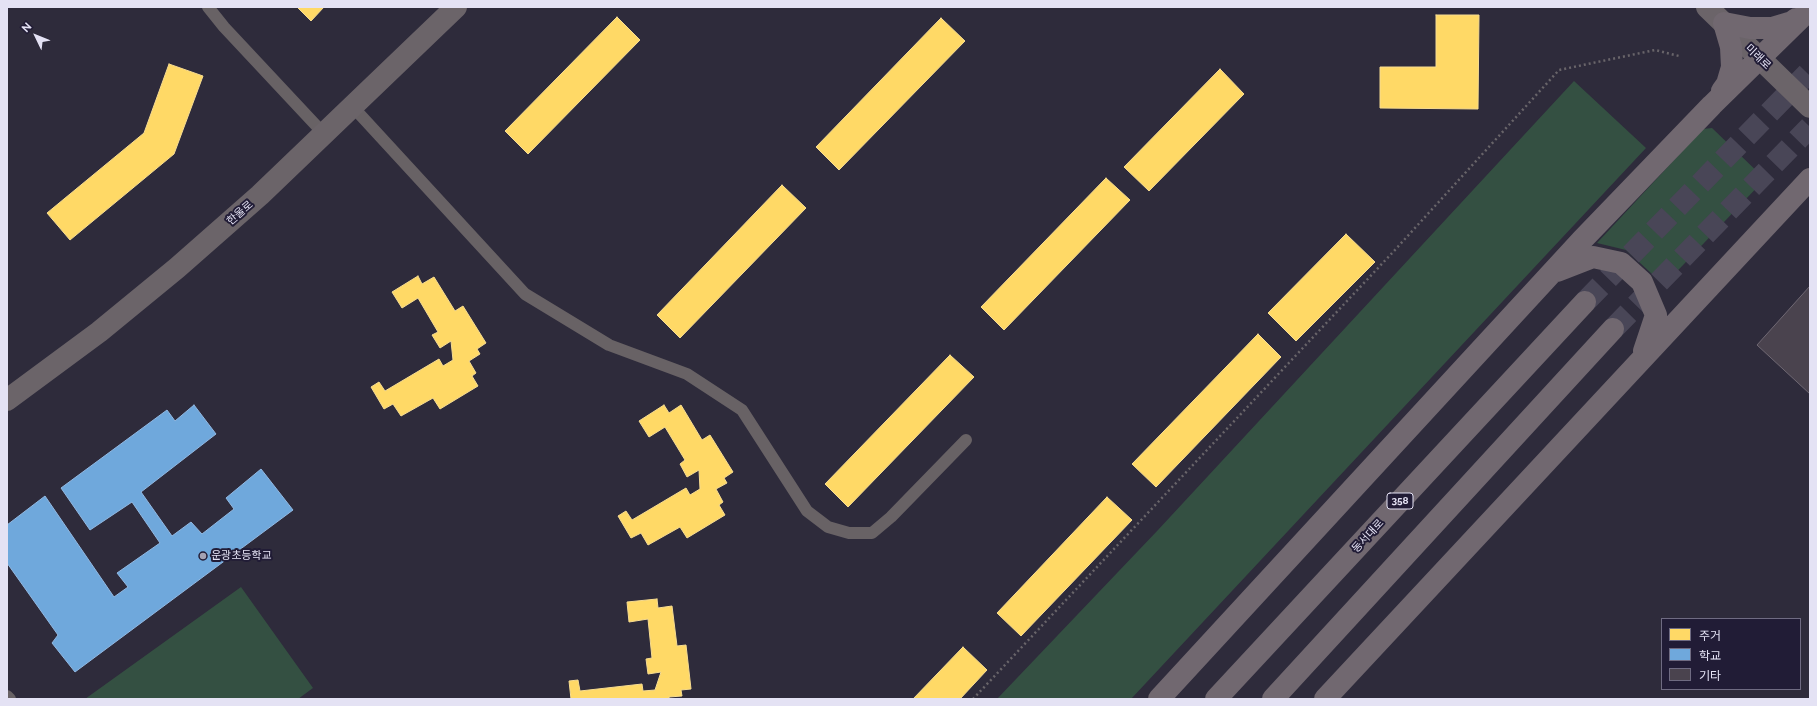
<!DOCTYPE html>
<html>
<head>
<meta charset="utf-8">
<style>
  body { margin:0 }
  #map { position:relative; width:1817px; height:706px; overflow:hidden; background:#2e2b3b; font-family:Raleway,"Noto Sans KR",sans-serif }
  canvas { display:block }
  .frame { position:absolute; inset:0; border:8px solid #e4e2f4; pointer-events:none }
  .legend { position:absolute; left:1661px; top:618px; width:140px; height:72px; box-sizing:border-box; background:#211c36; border:1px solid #6f6b82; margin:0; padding:5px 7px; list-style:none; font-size:12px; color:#e4e2f4 }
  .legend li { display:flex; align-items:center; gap:8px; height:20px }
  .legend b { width:20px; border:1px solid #6f6b82 }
  .north { position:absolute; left:16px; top:16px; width:40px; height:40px; -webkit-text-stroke:3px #211c36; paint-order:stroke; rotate:313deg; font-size:11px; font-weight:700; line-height:16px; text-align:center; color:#e4e2f4 }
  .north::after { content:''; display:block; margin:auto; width:14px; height:18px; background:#e4e2f4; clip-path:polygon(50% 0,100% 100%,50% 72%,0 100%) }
</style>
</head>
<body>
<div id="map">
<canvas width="1817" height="706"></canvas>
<div class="frame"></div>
<ul class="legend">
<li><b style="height:11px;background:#ffd966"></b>주거</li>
<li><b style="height:11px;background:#6fa8dc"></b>학교</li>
<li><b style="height:11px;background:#4a434e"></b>기타</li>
</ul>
<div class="north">N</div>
</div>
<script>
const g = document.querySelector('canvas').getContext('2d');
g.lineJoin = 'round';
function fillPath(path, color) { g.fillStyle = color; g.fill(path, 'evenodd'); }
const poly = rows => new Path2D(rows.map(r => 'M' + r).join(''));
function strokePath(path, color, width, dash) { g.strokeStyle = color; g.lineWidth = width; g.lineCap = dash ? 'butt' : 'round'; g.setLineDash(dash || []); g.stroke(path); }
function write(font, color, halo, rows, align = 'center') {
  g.font = font + ' Raleway,"Noto Sans KR",sans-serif'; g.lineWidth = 4; g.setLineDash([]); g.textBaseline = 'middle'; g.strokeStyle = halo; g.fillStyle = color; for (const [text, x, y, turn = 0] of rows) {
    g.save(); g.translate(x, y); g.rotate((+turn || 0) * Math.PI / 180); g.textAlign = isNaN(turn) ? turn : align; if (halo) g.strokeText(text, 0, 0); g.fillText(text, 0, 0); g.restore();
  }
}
fillPath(poly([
  [1574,81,1646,148,1131,699,997,699,1158,530],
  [1712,128,1765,179,1664,285,1626,250,1597,243,1703,129],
  [241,587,313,688,298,699,85,699]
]), '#345042');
const homes = poly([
  [297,7,324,7,311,21,297,7],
  [1436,15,1479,15,1478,109,1380,108,1380,67,1436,67,1436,15],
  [617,17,640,40,528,154,505,131,617,17],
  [941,18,965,41,839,170,816,147,941,18],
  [169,64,203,76,174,154,70,240,47,213,144,133,169,64],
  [1220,69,1244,94,1149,191,1124,167,1220,69],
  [1106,178,1130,200,1004,330,981,307,1106,178],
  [782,185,806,208,680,338,657,315,782,185],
  [1346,234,1375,262,1296,341,1268,313,1346,234],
  [418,276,422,284,434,277,455,311,463,306,486,343,477,349,480,354,469,361,476,373,472,376,478,386,440,409,433,398,401,416,393,404,384,409,371,387,379,382,385,391,439,359,443,366,453,360,451,341,440,348,432,335,438,332,418,298,402,308,392,292,418,276],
  [1258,334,1281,357,1156,487,1132,464,1258,334],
  [950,355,974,377,848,507,825,484,950,355],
  [664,405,669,413,681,405,702,440,710,435,733,472,724,478,727,483,716,489,723,502,719,505,725,515,687,538,680,527,648,545,641,533,631,538,618,516,626,511,632,520,686,488,690,495,700,489,699,470,687,477,680,464,685,460,665,427,649,437,639,421,664,405],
  [1107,497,1132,520,1021,636,997,613,1107,497],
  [657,599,658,608,672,606,677,646,686,645,691,689,681,690,682,696,669,697,669,699,571,699,569,681,578,680,580,691,642,684,643,691,655,690,661,672,648,674,646,659,652,658,648,619,629,622,627,602,657,599],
  [963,647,987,670,960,699,913,699,963,647]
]);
fillPath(homes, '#ffd966');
strokePath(homes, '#f7dc91', 1);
const schools = poly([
  [194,405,216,434,141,492,172,536,191,522,202,534,234,509,226,498,261,469,293,510,75,672,52,643,58,635,7,563,7,525,45,496,114,597,128,587,117,573,160,543,132,502,90,530,61,488,167,410,175,421,194,405]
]);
fillPath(schools, '#6fa8dc');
strokePath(schools, '#92b9e3', 1);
const building = poly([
  [1810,286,1810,394,1757,345,1810,286]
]);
fillPath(building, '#4a434e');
strokePath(building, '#6f6873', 1);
strokePath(poly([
  [1585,302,1810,71],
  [1613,329,1810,127]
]), '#494657', 22, [22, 11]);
strokePath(poly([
  [973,699,1394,251,1559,70,1655,50,1679,56]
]), '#69656a', 2.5, [2, 3]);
strokePath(poly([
  [208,7,224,27,325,135],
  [353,107,525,294,609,345,687,374,742,410,807,511,828,527,849,533,872,533,891,517,966,440],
  [7,696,10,699]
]), '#686265', 12);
strokePath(poly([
  [1707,7,1810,107],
  [7,400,99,332,177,268,260,195,456,7]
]), '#6b6469', 22);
strokePath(poly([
  [1722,91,1727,84,1732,67,1731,47,1724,23,1750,28,1772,28,1792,22,1796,19],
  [1557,271,1593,257,1621,263,1642,282,1656,315,1644,351],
  [1159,699,1581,241,1712,105,1810,9],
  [1216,699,1585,302],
  [1273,699,1613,329],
  [1325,699,1810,179]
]), '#716870', 22);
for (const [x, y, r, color] of [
  [203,556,4,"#a4a2b3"]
]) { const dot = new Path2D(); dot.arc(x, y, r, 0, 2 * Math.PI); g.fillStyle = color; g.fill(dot); strokePath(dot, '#211c36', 1.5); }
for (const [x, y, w] of [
  [1400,501,26]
]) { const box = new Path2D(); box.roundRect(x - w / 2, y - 8, w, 16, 3); g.fillStyle = '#211c36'; g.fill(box); strokePath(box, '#e4e2f4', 1); }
write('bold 10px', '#e4e2f4', null, [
  ["358",1400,501]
]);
write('11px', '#e4e2f4', '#211c36', [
  ["미래로",1758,57,44],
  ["한울로",240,213,-41],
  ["동서대로",1368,536,-47]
]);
write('11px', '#e4e2f4', '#211c36', [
  ["운광초등학교",211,556]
], 'left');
</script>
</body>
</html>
